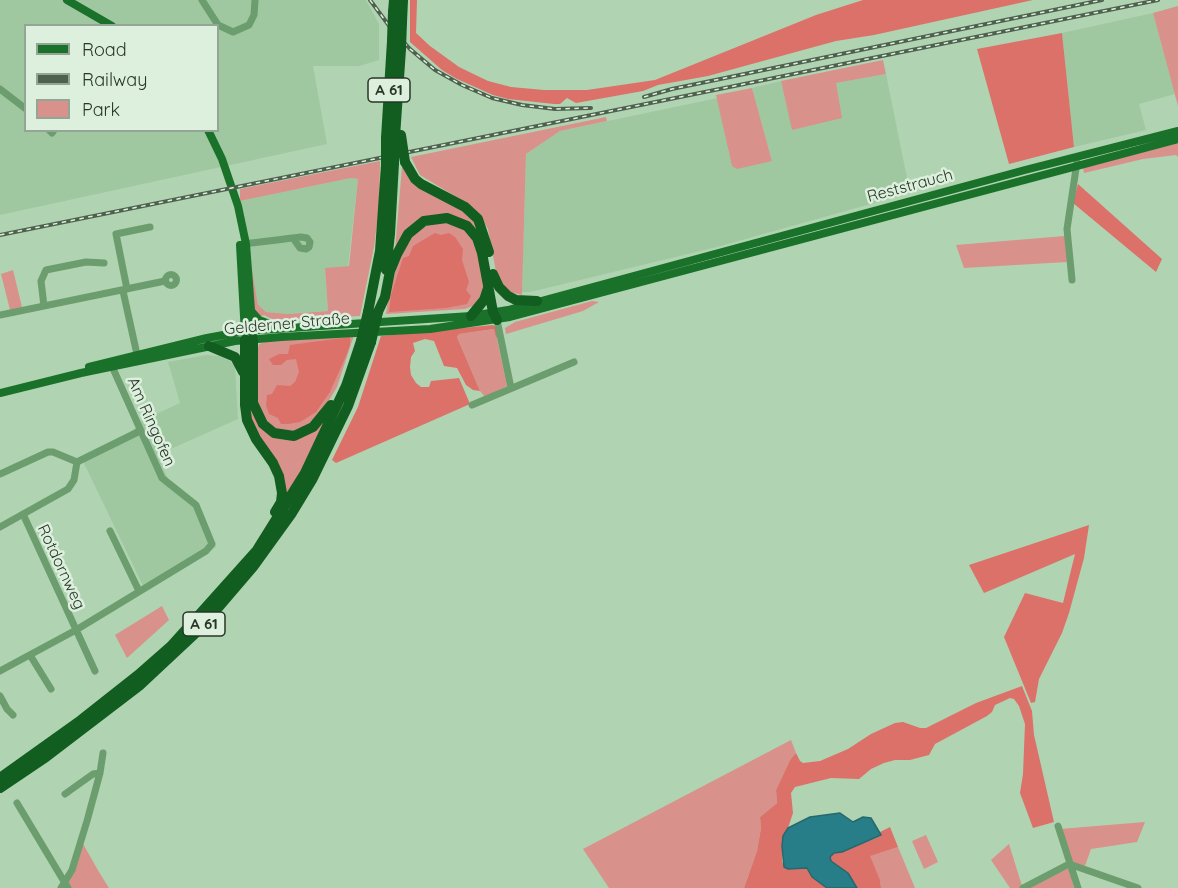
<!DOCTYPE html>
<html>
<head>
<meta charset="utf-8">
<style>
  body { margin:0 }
  #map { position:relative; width:1178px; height:888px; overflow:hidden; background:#b0d3b1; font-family:Quicksand,sans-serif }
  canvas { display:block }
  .legend { position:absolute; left:24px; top:24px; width:195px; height:108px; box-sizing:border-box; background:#ddefdd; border:2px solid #95a595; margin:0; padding:8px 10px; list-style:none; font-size:18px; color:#283628 }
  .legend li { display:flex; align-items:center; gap:12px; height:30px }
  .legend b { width:30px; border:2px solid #95a595 }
</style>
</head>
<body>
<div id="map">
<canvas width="1178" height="888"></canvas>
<ul class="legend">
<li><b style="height:8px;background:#1a712a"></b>Road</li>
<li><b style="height:8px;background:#4e614e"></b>Railway</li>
<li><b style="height:16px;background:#d8928b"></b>Park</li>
</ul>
</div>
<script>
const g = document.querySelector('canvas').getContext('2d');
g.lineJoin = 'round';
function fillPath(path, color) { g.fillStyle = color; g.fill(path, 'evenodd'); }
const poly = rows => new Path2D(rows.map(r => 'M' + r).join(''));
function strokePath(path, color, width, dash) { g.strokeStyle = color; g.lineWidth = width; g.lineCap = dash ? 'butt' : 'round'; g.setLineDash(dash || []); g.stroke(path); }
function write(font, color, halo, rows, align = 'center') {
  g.font = font + ' Quicksand,sans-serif'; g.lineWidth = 5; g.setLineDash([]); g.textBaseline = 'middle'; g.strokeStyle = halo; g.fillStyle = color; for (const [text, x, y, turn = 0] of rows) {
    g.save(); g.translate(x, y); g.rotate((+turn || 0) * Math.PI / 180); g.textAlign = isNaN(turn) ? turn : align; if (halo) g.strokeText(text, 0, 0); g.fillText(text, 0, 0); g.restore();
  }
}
fillPath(poly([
  [0,0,366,0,379,24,379,60,359,66,313,66,327,144,0,215],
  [26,26,218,26,218,130,26,130],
  [1153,13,1175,94,1139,104,1146,130,1074,147,1062,33],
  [886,74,910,193,717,247,530,292,522,292,526,154,560,131,718,98,732,166,772,161,752,88,781,81,793,130,835,83],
  [351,178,358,179,348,266,325,269,328,311,288,314,266,312,258,306,240,201],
  [206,355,219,356,230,361,235,367,238,419,157,455,170,483,197,504,216,547,145,590,81,457,133,430,141,421,180,403,168,362]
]), '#9fc8a1');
fillPath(poly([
  [1178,6,1178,106,1153,13],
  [883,60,886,74,836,83,842,118,792,130,781,81],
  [752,88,772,161,737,169,732,166,716,95],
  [606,117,607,121,560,131,526,154,522,295,514,293,511,296,497,277,488,229,482,219,468,204,420,175,411,157],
  [1178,143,1178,157,1176,155,1143,159,1084,173,1083,168],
  [380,161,379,208,374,247,360,316,291,319,272,319,264,315,260,317,253,309,249,252,258,305,266,312,288,314,328,311,325,268,349,266,358,179,351,178,240,201,240,189],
  [402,167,463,209,481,230,435,215,395,250],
  [443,221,467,231,478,248,485,292,473,306,465,309,386,314,388,300,397,264,411,236,429,224],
  [1065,236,1067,262,964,268,956,245],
  [13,270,22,307,10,310,1,274],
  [592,301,599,302,583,311,506,334,505,328,515,322],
  [495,329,507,386,485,397,480,391,457,337,459,334],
  [354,335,337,387,322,412,310,424,292,432,279,430,270,426,257,406,257,351,259,344,272,340],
  [249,393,260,425,295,437,332,407,308,459,283,503,284,496,249,421],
  [162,606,169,620,127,658,115,635],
  [791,740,796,753,790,760,776,790,777,803,760,817,761,828,757,851,744,888,609,888,583,849],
  [1145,822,1137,842,1091,849,1085,866,1071,862,1060,829],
  [926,835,938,862,924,869,912,841],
  [82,842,99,872,109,888,69,888,66,882],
  [1009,844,1022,886,1019,888,1010,888,991,860],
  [898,847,915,888,881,888,880,881,869,856],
  [1069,868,1074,888,1026,888]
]), '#d8928b');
fillPath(poly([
  [410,0,417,0,416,33,430,46,459,67,488,81,511,87,544,90,587,90,655,80,816,15,863,0,1033,0,874,35,836,41,708,76,658,85,643,91,576,103,567,98,560,104,554,104,508,99,493,95,457,79,442,70,410,42],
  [1062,33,1074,147,1009,164,977,49],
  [1078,184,1162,259,1156,272,1073,203],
  [435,233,441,235,449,233,455,237,463,249,462,260,469,282,466,290,471,296,467,304,446,308,389,312,391,295,403,258,409,256,413,246],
  [493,325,498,328,499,338,496,337,494,329,459,334,457,337,480,391,473,390,466,385,457,368,444,366,434,341,425,339,413,343,415,351,411,357,410,367,411,375,416,383,421,387,429,387,431,381,459,378,470,404,336,463,332,460,358,407,381,336],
  [350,337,350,345,346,356,330,392,316,412,300,422,288,424,281,424,278,418,269,414,266,405,267,395,272,394,277,385,290,386,295,382,299,372,296,359,287,360,281,365,273,365,269,359,279,354,288,354,290,345],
  [1089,525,1084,558,1069,613,1062,633,1039,679,1035,702,1031,703,1004,637,1025,593,1063,603,1075,554,984,593,969,565],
  [1022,686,1032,711,1034,735,1054,822,1033,828,1020,793,1023,774,1025,724,1019,706,1014,699,1010,698,995,705,992,712,987,716,935,744,929,755,910,760,895,760,884,763,871,769,859,779,831,778,795,787,791,793,793,813,788,828,783,836,782,861,784,867,788,869,807,868,812,877,827,888,744,888,757,851,761,828,760,817,777,803,776,790,790,760,796,753,800,761,803,763,820,761,848,749,871,734,895,723,903,722,920,728,926,728,976,703],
  [890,827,898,847,870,856,880,880,881,888,857,888,837,865,830,861,830,857,834,853,842,852,881,836,880,832]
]), '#dc7169');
const water = poly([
  [840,813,853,822,863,817,871,818,881,835,842,852,834,853,830,857,831,861,848,873,857,888,827,888,812,877,807,868,788,869,784,867,782,846,783,836,788,828,810,817,840,813]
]);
fillPath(water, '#277e88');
strokePath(water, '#27686b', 1.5);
strokePath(poly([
  [202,0,218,25,233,32,249,25,254,15,255,0],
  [0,89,26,109],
  [49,130,52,133,54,130],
  [243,244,277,240,292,238,293,238,300,248,306,249,309,247,310,242,307,238,301,237,293,238],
  '165.5 280a5.5 5.5 0 1 1 11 0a5.5 5.5 0 1 1-11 0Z',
  [1072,280,1067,229,1077,162],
  [127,289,116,234,150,227],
  [123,291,138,359],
  [44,306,41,281,46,270,86,262,104,263],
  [0,315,165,281],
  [497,320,511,388],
  [472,405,574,362],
  [0,474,48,452,53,452,77,462,140,431],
  [23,514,95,671],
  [0,527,68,489,74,480,77,462],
  [110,531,139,591],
  [30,655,51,689],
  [0,671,76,630,206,551,212,544,196,505,162,478,111,364],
  [0,696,7,709,13,715],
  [65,794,93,774,100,773],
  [17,803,68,888],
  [1058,826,1078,888],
  [1072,865,1138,888],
  [61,888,72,870,87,821,100,773,103,753],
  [1023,888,1069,864]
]), '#6b9d6e', 7);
strokePath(poly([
  [67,0,112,26],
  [208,130,222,159,238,206,246,244,253,336],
  [240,245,245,334],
  [251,311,259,320,275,326],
  [89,367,207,338,245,331,471,316,508,310,1025,170,1178,131],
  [0,393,81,373,235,341,281,337,430,329,510,317,1178,139]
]), '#1a712a', 8);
strokePath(poly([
  [393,12,394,0],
  [402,22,403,0],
  [395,137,401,49],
  [386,138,392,41],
  [405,162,415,179,421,184,465,207,478,219,489,252],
  [386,270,390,234,394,163],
  [493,274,499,287,508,296,516,300,537,301],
  [368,312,380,251,386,165],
  [378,312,385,297,390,271,397,254,408,234,424,221,447,218,467,226,477,238,482,253,493,312,497,320],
  [471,316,484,300,488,288],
  [253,339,253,403,263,424,274,433,294,436,313,427,331,405],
  [245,340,245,405,247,420,256,439,273,463,279,476,282,493,281,502,275,512],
  [209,346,235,357,243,372],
  [0,778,81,720,138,675,171,646,257,550,305,473,346,386,361,341],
  [0,788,46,757,139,686,200,629,253,567,292,513,312,480,348,406,371,342]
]), '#125d20', 10);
const rail = poly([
  [370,0,390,27,410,49,435,70,462,85,492,98,522,105,555,109,591,108],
  [644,97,672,89,1102,0],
  [0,235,1158,0]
]);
strokePath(rail, '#4e614e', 4);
strokePath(rail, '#ddefdd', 1.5, [4.5]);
strokePath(poly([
  [392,41,393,12],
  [401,49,402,22],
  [401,135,405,162],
  [394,163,395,137],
  [386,165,386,138],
  [361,341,368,312],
  [371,342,378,312]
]), '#125d20', 10);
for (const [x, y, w] of [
  [389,90,42],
  [204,624,42]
]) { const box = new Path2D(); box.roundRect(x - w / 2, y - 12, w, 24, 4.5); g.fillStyle = '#ddefdd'; g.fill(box); strokePath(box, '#283628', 1.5); }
write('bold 15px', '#283628', null, [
  ["A 61",389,90],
  ["A 61",204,624]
]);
write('16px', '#283628', '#ddefdd', [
  ["Reststrauch",910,186,-15],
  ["Gelderner Straße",287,324,-5],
  ["Am Ringofen",151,422,66],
  ["Rotdornweg",61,567,65]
]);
</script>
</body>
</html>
